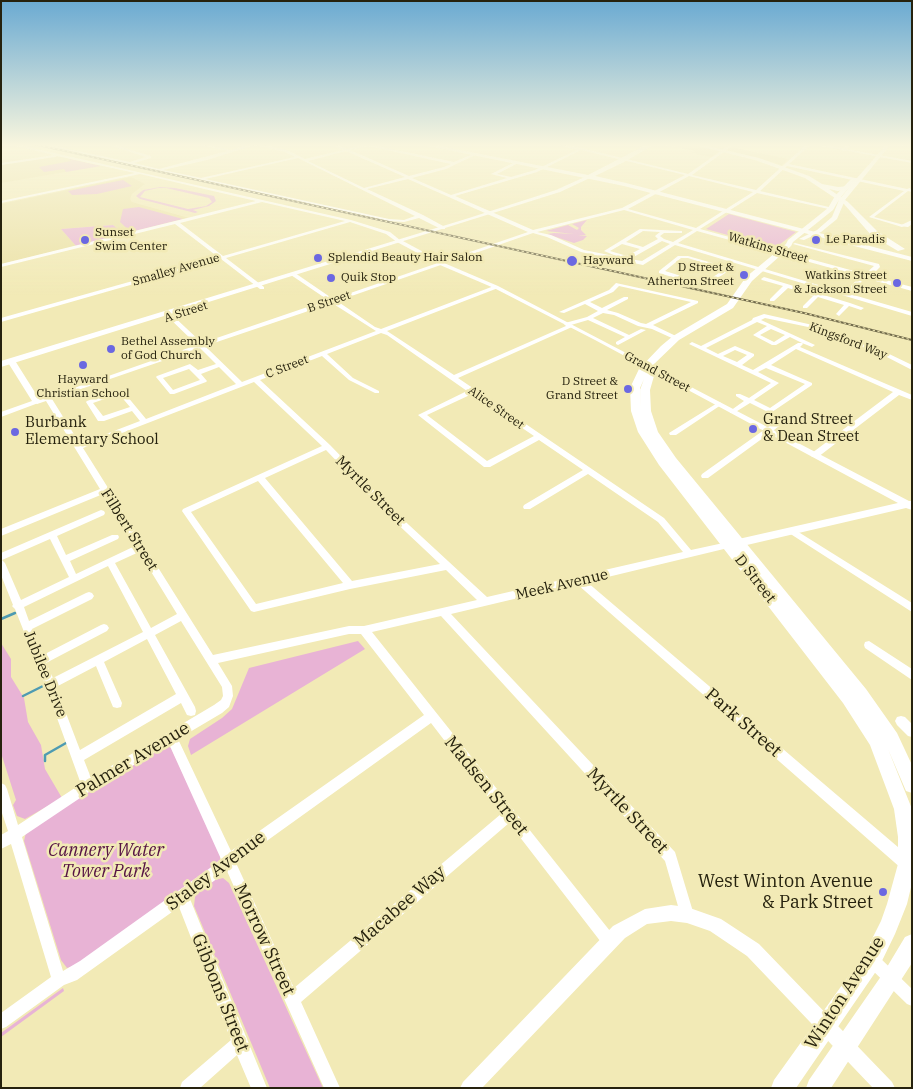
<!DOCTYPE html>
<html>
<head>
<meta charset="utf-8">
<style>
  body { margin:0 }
  #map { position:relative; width:913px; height:1089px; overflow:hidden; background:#f2eab6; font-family:"IBM Plex Serif",serif }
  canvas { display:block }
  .frame { position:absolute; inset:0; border:2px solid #26220e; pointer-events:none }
</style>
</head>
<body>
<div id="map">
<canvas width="913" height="1089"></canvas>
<div class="frame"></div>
</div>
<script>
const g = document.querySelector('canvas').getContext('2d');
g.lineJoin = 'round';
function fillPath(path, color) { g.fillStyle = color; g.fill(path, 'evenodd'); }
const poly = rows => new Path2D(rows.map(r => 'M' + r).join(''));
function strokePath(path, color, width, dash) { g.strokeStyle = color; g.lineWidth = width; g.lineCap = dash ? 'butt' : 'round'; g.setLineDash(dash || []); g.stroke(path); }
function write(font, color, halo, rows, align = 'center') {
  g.font = font + ' "IBM Plex Serif",serif'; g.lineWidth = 5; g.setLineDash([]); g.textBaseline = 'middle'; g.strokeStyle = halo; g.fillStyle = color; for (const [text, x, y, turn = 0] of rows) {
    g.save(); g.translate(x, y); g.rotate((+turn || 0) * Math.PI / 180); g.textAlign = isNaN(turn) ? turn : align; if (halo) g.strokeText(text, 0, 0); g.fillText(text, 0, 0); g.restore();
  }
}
fillPath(poly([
  [661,144,729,144,726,146,788,159,782,165,723,149,711,157,692,153,695,151],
  [58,156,101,166,1,183,1,165],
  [131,177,145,184,132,194,130,199,132,202,189,218,124,234,113,225,61,229,76,246,1,264,1,204]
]), '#ebe1a5');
fillPath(poly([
  [69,159,70,159,101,166,66,172,64,169,44,172,39,167,71,161],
  [123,180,132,186,97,194,72,195,68,191],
  [160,187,175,188,214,196,216,201,209,206,193,210,198,212,195,213,140,199,136,196,143,190],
  [158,188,166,188,209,198,212,202,206,206,188,209,140,197,145,191],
  [139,207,183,219,131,232,120,222,123,209],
  [729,214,796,232,775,248,706,229],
  [587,220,581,227,581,230,586,235,578,235,587,236,583,240,574,243,547,234,554,233,574,234,546,231,568,225,577,230,579,228,572,224],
  [113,225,124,234,76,246,61,229],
  [358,641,365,649,191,755,188,746,190,739,222,718,232,709,249,668],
  [1,643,11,659,11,677,24,698,28,722,41,745,45,769,62,798,25,819,17,816,13,805,16,800,1,753],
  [166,745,171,748,220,852,220,860,213,869,78,965,67,968,61,960,24,841,26,832,33,825],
  [223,878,229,883,323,1088,270,1088,194,906,195,897,199,891,215,880],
  [63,988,64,991,1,1037,1,1033]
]), '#e8b3d5');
strokePath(poly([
  [1,619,15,613],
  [23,696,43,686],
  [45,761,45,755,66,743]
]), '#4e9bb2', 2.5);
fillPath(poly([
  [8,144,14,144,351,220,390,232,401,241,397,242,386,234,350,222,226,258,264,287,264,289,260,289,221,259,1,322,1,318,218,257,175,224,1,267,1,264,256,201,140,174,1,203,1,201,135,173,57,156,55,157,1,165,1,163,54,155,8,144],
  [262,202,345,221,223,256,180,223,262,202],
  [38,144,44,144,130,162,146,157,106,144,111,144,151,156,151,158,134,163,159,169,227,151,199,144,231,150,252,144,259,144,287,150,305,159,343,150,330,144,334,144,346,149,373,144,372,145,454,162,475,153,475,155,446,169,412,178,451,195,507,178,491,174,515,162,518,163,497,174,511,177,535,170,577,150,556,144,581,148,688,174,724,149,725,151,692,175,756,190,807,144,811,144,789,164,907,189,910,188,912,192,908,191,874,217,904,225,904,226,902,227,869,217,904,191,787,166,760,191,833,208,833,210,757,193,700,229,865,274,874,266,793,244,795,243,879,264,880,267,871,276,912,287,912,291,865,278,850,294,912,312,912,316,675,245,643,265,581,252,547,237,533,233,337,301,375,327,381,329,494,286,498,286,498,288,387,331,454,375,566,326,564,324,565,323,587,317,598,311,585,304,564,313,559,312,609,290,616,283,698,301,698,303,653,325,678,337,678,339,674,339,652,329,638,326,614,315,603,313,593,318,629,335,641,329,646,330,618,345,616,344,616,342,625,337,588,320,571,325,573,326,572,327,458,378,664,518,691,550,728,542,731,543,732,545,728,548,587,582,912,859,912,869,907,870,902,869,577,584,451,614,675,852,694,915,692,920,687,922,682,920,665,861,441,616,372,632,614,936,616,941,614,946,609,948,604,946,509,823,301,1002,340,1088,324,1088,227,871,190,899,267,1088,251,1088,237,1055,200,1088,180,1088,182,1082,231,1040,179,907,77,980,64,985,6,1027,1,1029,1,1013,51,977,11,844,1,849,1,835,8,831,1,810,1,783,5,785,7,789,18,825,81,784,45,685,15,609,12,606,13,605,1,575,1,553,101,510,104,511,105,513,104,515,57,536,66,555,112,535,118,535,119,537,118,539,70,561,76,574,135,546,103,494,1,536,1,529,100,489,46,401,37,404,34,402,197,345,165,314,165,312,169,312,202,343,328,300,291,275,291,273,295,273,333,299,528,232,408,179,367,189,423,215,445,227,445,229,441,229,419,218,404,222,389,221,38,144],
  [255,145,285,152,295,157,201,178,163,170,207,160,255,145],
  [367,146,368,146,451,164,444,167,409,176,350,150,367,146],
  [581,150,685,175,622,208,533,230,455,196,537,172,581,150],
  [346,151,405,177,364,188,308,161,346,151],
  [298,158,415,216,404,220,389,219,205,179,298,158],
  [689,176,753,192,696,228,628,209,689,176],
  [624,210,693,230,673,242,664,239,660,236,664,233,682,233,682,231,640,229,604,251,619,257,584,250,551,235,537,232,624,210],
  [643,231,660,232,655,236,658,239,643,247,626,242,643,231],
  [697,231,860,276,845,293,678,243,697,231],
  [662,241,670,244,642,261,630,259,662,241],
  [622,244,640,249,627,256,610,251,622,244],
  [619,286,691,302,646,324,641,323,618,313,607,310,628,299,628,297,624,297,602,308,590,302,613,292,619,286],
  [332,303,376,331,242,382,205,346,332,303],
  [381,333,387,335,467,391,418,415,484,467,490,467,539,440,583,470,524,505,523,507,524,509,530,509,588,474,658,522,683,552,487,597,396,513,330,445,260,380,322,356,349,380,375,393,379,393,379,391,353,378,327,354,381,333],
  [200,348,216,364,198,370,190,364,157,376,156,377,170,394,174,394,206,382,207,381,201,374,219,367,236,384,146,419,122,390,118,390,87,401,86,402,98,421,104,421,132,411,140,421,80,444,52,399,200,348],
  [189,369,200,380,173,390,163,378,189,369],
  [254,382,322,446,183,509,182,511,251,611,254,612,350,589,446,570,477,600,364,626,349,626,213,655,83,448,254,382],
  [119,394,130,407,103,416,93,403,119,394],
  [472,394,534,436,487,461,427,415,472,394],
  [326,450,390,517,440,564,352,581,265,478,326,450],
  [258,481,343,583,256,604,191,512,258,481],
  [50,539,69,577,21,600,5,563,2,560,50,539],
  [139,552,177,614,151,628,115,563,139,552],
  [108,566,143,632,53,678,46,663,107,631,109,628,107,625,104,624,101,625,43,655,32,629,92,599,94,596,92,593,89,592,86,593,29,621,24,607,108,566],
  [181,621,222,687,223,696,221,700,214,705,91,778,84,760,181,703,187,715,191,716,195,715,196,711,195,707,155,635,181,621],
  [349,634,361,634,424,715,231,851,178,739,222,713,229,707,233,696,232,686,218,663,349,634],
  [147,639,176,694,80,750,56,687,96,666,113,707,117,708,121,707,122,703,104,662,147,639],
  [431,723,501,814,294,988,236,863,431,723],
  [169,744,221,859,210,868,80,961,63,971,22,837,92,790,169,744],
  [507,144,525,144,517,146,507,144],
  [637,144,643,144,650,146,648,147,637,144],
  [847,144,851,144,844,151,842,151,847,144],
  [900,144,912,144,912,146,902,145,900,144],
  [678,256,688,256,726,267,728,271,705,287,659,273,659,271,678,256],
  [681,258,688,258,722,269,722,271,704,283,665,271,681,258],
  [764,277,850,303,864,308,861,310,849,306,839,316,836,314,844,305,818,297,807,308,803,308,803,306,813,296,788,288,774,301,770,301,770,299,783,286,762,280,761,279,764,277],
  [764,314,817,326,885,352,912,365,912,370,881,354,813,328,765,318,761,320,815,345,812,347,802,343,803,344,800,347,912,395,912,400,899,395,818,457,812,457,811,455,812,453,893,392,796,349,771,365,812,383,812,385,772,412,768,412,750,403,734,413,730,413,730,411,744,401,736,396,736,394,740,394,749,398,771,383,689,344,692,342,701,346,752,320,753,318,764,314],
  [757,322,767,326,753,335,772,345,776,345,790,337,802,343,798,343,753,370,742,365,754,356,754,354,735,346,718,354,706,348,757,322],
  [771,329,785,335,774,342,760,335,771,329],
  [735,350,747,355,737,362,723,356,735,350],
  [766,368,805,384,770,408,754,400,779,383,758,372,766,368],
  [719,402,721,403,721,405,676,435,670,435,669,433,719,402],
  [778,420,781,420,785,422,708,478,702,478,701,476,702,474,778,420],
  [792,528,912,603,912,612,789,533,788,531,789,529,792,528],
  [869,641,912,669,912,680,865,648,864,645,865,642,869,641],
  [901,716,905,717,912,724,912,737,908,736,897,725,895,721,897,717,901,716],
  [872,953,877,955,912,989,912,1006,907,1004,867,965,865,960,867,955,872,953]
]), '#fff');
fillPath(poly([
  [731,144,735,144,725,151,723,151,723,149,731,144],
  [811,144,818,144,912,161,912,163,811,144],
  [912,220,912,224,908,227,899,226,912,220],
  [397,240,401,240,444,263,498,286,909,501,912,501,912,510,906,508,734,548,730,547,729,544,730,541,734,540,898,503,595,340,494,288,440,265,397,242,397,240],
  [8,359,14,359,41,402,1,417,1,412,32,401,7,361,8,359],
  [671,905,687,907,721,919,759,944,892,1082,895,1088,873,1088,747,956,710,931,687,923,671,921,647,924,625,938,482,1088,460,1088,463,1082,613,926,645,909,671,905]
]), '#fff');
fillPath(poly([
  [887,144,891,144,845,200,837,219,821,232,804,240,799,239,817,230,832,217,839,200,852,184,840,198,833,210,793,242,791,246,752,281,733,308,679,340,652,366,654,376,650,390,651,411,658,432,676,458,866,689,897,733,912,765,912,793,906,791,888,749,912,809,912,883,907,904,895,934,879,967,796,1088,771,1088,774,1080,865,953,881,921,887,904,898,864,898,837,894,809,870,745,843,703,659,465,638,432,631,411,630,388,639,369,661,346,673,336,727,304,746,277,786,244,788,240,828,208,835,196,851,179,857,178,887,144],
  [644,379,640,390,641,411,640,388,644,379],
  [587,176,592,177,560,192,1,367,1,361,469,218,556,190,587,176],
  [912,934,912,963,831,1088,806,1088,809,1080,884,972,905,937,912,934]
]), '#fff');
fillPath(poly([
  [419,144,429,144,588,175,648,144,655,144,624,162,595,176,626,183,912,257,912,261,624,186,419,144],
  [690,144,699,144,759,158,809,176,822,184,838,187,850,186,850,188,838,191,829,189,848,202,877,231,905,249,898,251,871,235,844,204,805,178,755,160,690,144]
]), '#fff');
const rail = poly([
  [33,144,804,313,912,340]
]);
strokePath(rail, '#706a4b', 2);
strokePath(rail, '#f2eab6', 1, [2.5]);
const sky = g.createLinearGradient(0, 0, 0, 296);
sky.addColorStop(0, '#6aaad2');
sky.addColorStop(0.49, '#f9f6de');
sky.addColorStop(1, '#f9f6de00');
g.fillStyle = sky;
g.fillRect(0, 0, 913, 296);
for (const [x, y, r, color] of [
  [85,240,5,"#6b68e1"],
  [816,240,5,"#6b68e1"],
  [318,258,5,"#6b68e1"],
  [572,261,6,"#6b68e1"],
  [744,275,5,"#6b68e1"],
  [331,278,5,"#6b68e1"],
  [897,283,5,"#6b68e1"],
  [111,349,5,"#6b68e1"],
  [83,365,5,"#6b68e1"],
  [628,389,5,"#6b68e1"],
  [753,429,5,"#6b68e1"],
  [15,432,5,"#6b68e1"],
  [883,892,5,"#6b68e1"]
]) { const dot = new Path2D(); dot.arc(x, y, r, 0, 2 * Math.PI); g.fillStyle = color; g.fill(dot); strokePath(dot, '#f2eab6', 2); }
write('12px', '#26220e', '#f2eab6', [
  ["Sunset",95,233],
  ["Swim Center",95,247],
  ["Le Paradis",826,240],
  ["Splendid Beauty Hair Salon",328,258],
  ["Hayward",583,261],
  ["D Street &",734,268,"right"],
  ["Atherton Street",734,282,"right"],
  ["Watkins Street",887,276,"right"],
  ["& Jackson Street",887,290,"right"],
  ["Quik Stop",341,278],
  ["Bethel Assembly",121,342],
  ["of God Church",121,356],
  ["Hayward",83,380,"center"],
  ["Christian School",83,394,"center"],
  ["D Street &",618,382,"right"],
  ["Grand Street",618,396,"right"]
], 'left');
write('12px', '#26220e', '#f2eab6', [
  ["Watkins Street",768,248,16],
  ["Smalley Avenue",176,270,-16],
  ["B Street",329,302,-19],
  ["A Street",186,312,-18],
  ["Kingsford Way",848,341,21],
  ["C Street",287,367,-21],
  ["Grand Street",657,372,28],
  ["Alice Street",496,408,35]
]);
write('15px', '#26220e', '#f2eab6', [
  ["Grand Street",763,420],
  ["& Dean Street",763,437],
  ["Burbank",25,423],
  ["Elementary School",25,440]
], 'left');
write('15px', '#26220e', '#f2eab6', [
  ["Myrtle Street",370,491,45],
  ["Filbert Street",129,530,58],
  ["D Street",755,579,52],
  ["Meek Avenue",562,585,-13],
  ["Jubilee Drive",45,674,68]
]);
write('18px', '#26220e', '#f2eab6', [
  ["Park Street",743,723,41],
  ["Palmer Avenue",133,760,-31],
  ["Madsen Street",486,786,51],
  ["Myrtle Street",627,811,47],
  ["Staley Avenue",216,871,-37],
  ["Macabee Way",400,907,-41],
  ["Morrow Street",264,940,65],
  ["Gibbons Street",220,993,68],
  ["Winton Avenue",845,993,-57]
]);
write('italic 18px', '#561344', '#f2eab6', [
  ["Cannery Water",106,851],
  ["Tower Park",106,872]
]);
write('18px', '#26220e', '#f2eab6', [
  ["West Winton Avenue",873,882],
  ["& Park Street",873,903]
], 'right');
</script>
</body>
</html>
